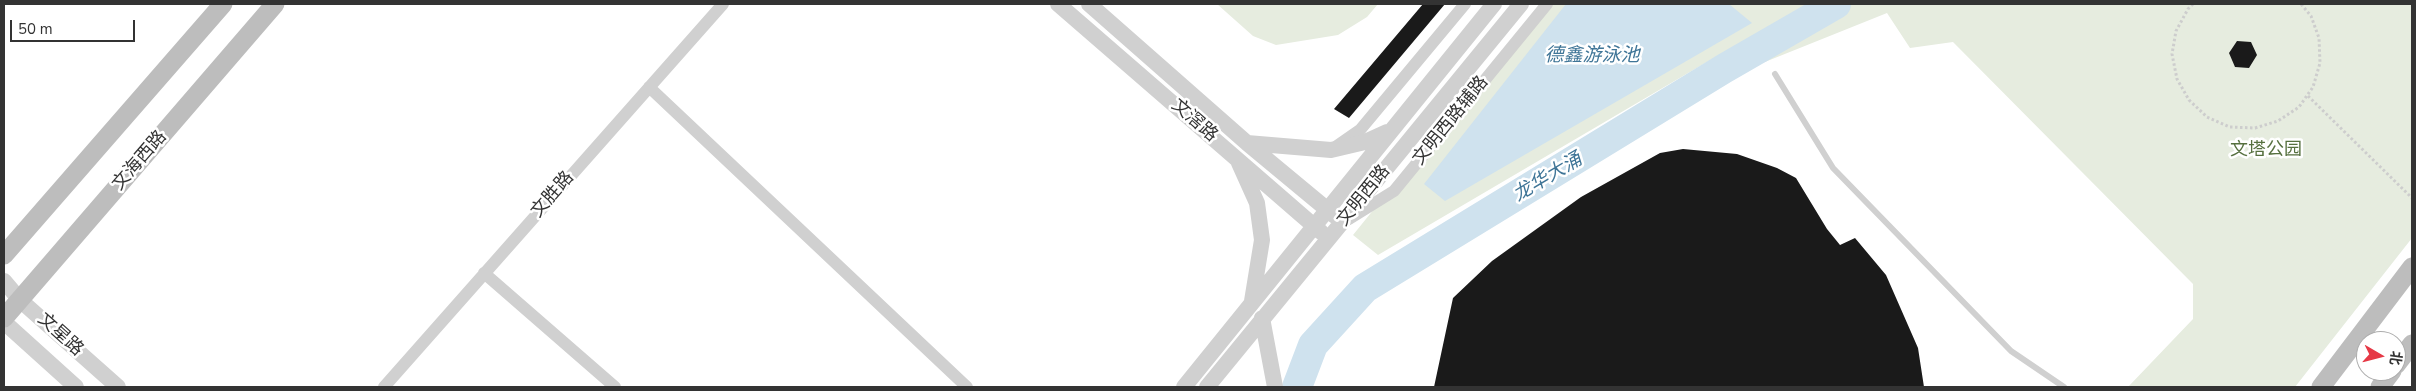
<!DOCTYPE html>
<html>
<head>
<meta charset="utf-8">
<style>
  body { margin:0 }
  #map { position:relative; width:2416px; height:391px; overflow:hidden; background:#fff; font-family:"Nunito Sans","Noto Sans SC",sans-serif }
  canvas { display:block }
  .frame { position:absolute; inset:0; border:5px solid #333; pointer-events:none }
  .north { position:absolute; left:2356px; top:331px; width:50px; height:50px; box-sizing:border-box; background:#fff; border:1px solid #adadad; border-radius:50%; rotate:98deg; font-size:14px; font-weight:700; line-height:20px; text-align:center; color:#333 }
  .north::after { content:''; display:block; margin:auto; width:18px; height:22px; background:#e63946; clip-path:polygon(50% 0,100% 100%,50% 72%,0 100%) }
  .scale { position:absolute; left:10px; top:20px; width:125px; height:22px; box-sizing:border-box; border:2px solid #333; border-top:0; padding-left:6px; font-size:15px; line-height:18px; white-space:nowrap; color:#333; -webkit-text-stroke:4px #fff; paint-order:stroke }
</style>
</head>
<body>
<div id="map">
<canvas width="2416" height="391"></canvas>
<div class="frame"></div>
<div class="north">北</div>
<div class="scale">50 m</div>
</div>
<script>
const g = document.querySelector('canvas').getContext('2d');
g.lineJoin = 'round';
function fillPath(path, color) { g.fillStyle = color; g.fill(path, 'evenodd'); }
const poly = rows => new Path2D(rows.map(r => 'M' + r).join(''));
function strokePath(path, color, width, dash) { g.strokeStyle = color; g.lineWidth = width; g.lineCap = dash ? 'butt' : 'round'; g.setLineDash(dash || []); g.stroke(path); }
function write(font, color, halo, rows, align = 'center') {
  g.font = font + ' "Nunito Sans","Noto Sans SC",sans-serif'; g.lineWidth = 5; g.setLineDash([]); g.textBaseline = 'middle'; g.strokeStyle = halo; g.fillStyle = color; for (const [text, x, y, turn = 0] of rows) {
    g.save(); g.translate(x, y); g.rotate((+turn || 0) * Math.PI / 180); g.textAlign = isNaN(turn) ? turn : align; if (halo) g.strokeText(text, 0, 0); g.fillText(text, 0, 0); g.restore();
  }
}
fillPath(poly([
  [1217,4,1378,4,1367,17,1338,35,1276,45,1253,36],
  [1540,4,2412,4,2412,238,2295,387,2128,387,2193,319,2193,284,1953,42,1910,48,1887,13,1725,78,1712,59,1378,255,1353,235]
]), '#e6ecdf');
fillPath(poly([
  [1566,4,1729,4,1752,23,1445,201,1424,184]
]), '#cfe2ee');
strokePath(poly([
  [1297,387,1313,345,1365,288,1725,68,1836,4]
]), '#cfe2ee', 30);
fillPath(poly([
  [1423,4,1445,4,1349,118,1334,109],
  [2237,41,2251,42,2257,55,2249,68,2235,67,2229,53],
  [1683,149,1737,154,1777,168,1796,178,1827,229,1840,245,1855,238,1886,275,1918,348,1924,387,1434,387,1453,298,1492,261,1581,197,1660,153]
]), '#1a1a1a');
strokePath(poly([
  [2193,4,2188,9,2176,31,2172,54,2177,79,2189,100,2207,117,2230,127,2255,128,2278,121,2299,107,2313,87,2320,63,2319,38,2311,16,2301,4],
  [2308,96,2412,198]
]), '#cdcdcd', 3, [2.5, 2.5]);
strokePath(poly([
  [1775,74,1833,168,2011,351,2064,387]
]), '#d0d0d0', 6);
strokePath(poly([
  [649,87,967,387],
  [1337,146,1360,130,1465,4],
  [1349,219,1394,191,1547,4],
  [484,273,615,387],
  [384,387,723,4]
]), '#d0d0d0', 12);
strokePath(poly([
  [1058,4,1321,232],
  [1089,4,1247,143,1335,216],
  [1247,143,1331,150,1365,142,1387,132],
  [1239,163,1257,203,1262,240,1252,301],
  [4,281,20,300,118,387],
  [1262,318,1275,387],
  [4,322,76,387],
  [1184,387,1494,4],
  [1207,387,1521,4]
]), '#d0d0d0', 16);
strokePath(poly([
  [4,255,223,4],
  [4,318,275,4],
  [2396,365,2412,344],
  [2321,387,2412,267],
  [2380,387,2392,371]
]), '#bdbdbd', 19);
write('18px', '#333', '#fff', [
  ["文滘路",1194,121,41],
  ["文明西路辅路",1451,121,-51],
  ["文海西路",140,161,-49],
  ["文胜路",553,195,-49],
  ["文明西路",1364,196,-51],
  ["文星路",60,335,42]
]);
write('18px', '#56703f', '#fff', [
  ["文塔公园",2266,151]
]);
write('italic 19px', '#3f7597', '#fff', [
  ["德鑫游泳池",1592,56],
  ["龙华大涌",1548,178,-31]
]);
</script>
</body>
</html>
